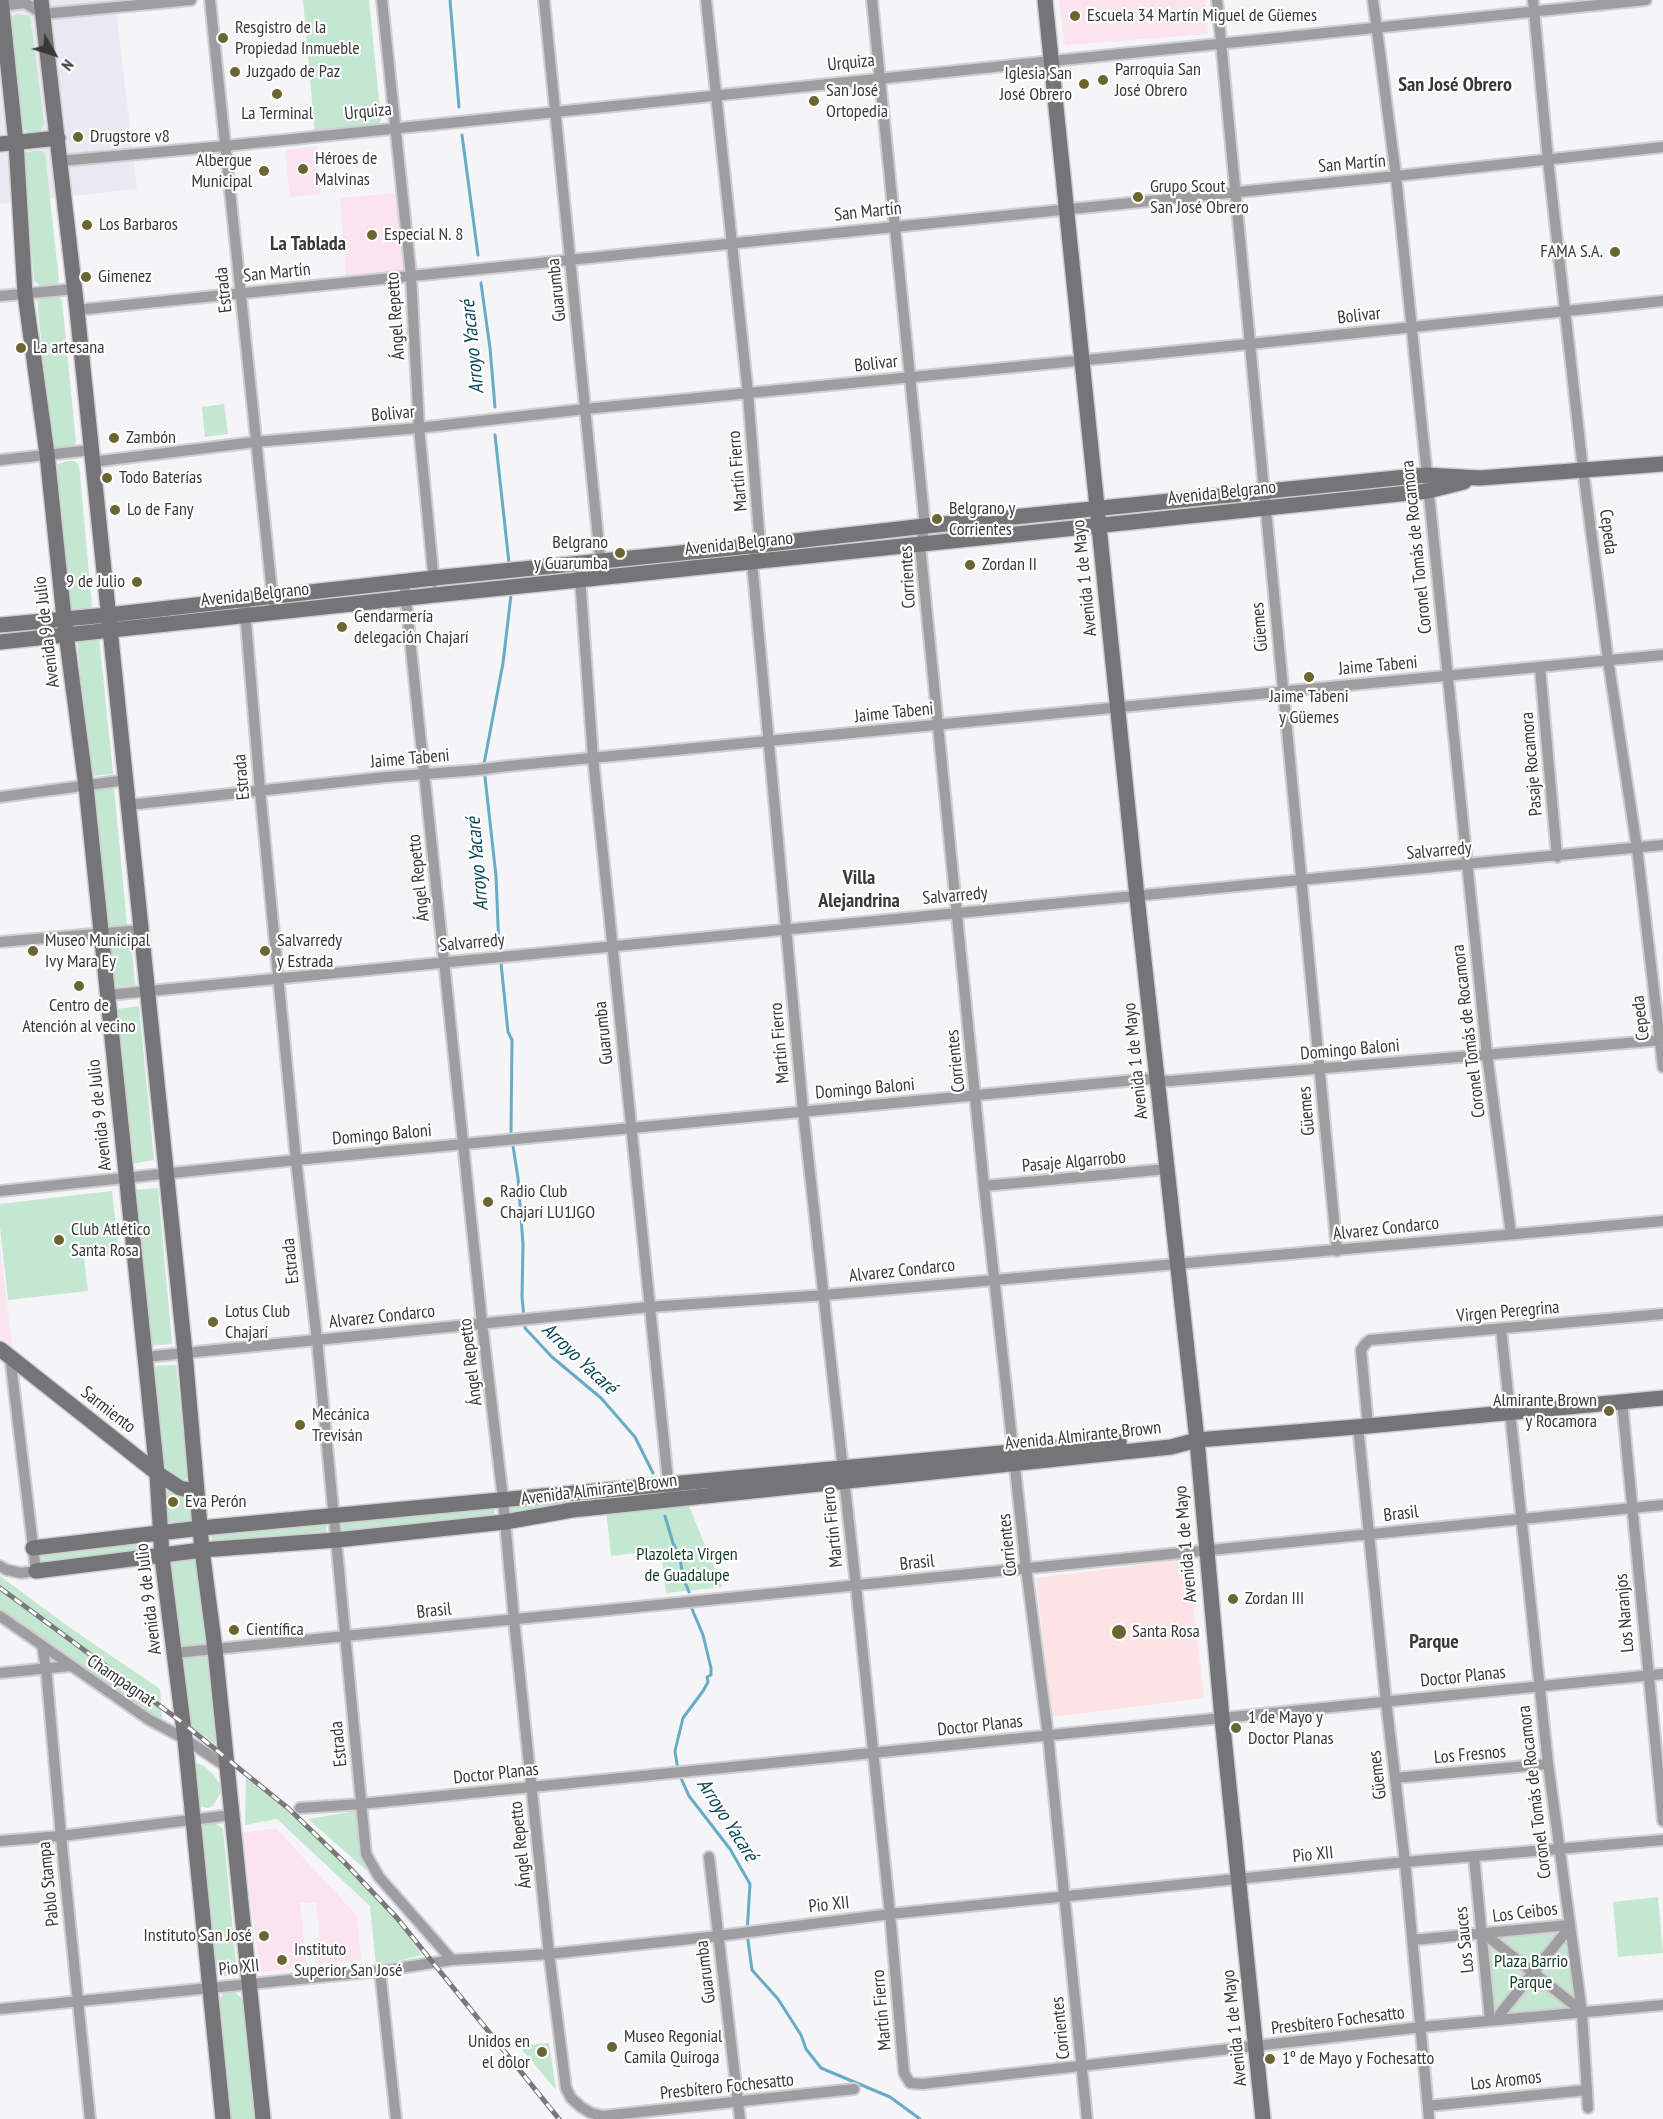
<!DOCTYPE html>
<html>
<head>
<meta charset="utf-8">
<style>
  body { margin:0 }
  #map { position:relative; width:1663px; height:2119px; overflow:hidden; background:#f5f4f7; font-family:"PT Sans Narrow",sans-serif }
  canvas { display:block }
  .north { position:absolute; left:24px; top:24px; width:60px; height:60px; -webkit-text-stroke:4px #fff; paint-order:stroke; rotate:129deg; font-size:16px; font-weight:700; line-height:24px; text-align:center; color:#39393a }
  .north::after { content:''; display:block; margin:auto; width:21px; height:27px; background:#39393a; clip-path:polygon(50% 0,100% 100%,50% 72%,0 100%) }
</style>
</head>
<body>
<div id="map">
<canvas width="1663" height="2119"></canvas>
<div class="north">N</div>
</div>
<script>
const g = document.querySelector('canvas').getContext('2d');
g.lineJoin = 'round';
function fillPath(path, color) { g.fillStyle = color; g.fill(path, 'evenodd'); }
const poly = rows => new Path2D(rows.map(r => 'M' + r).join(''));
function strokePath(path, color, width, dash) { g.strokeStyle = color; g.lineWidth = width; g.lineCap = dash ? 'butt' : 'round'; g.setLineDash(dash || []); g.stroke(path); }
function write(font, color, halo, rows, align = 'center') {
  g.font = font + ' "PT Sans Narrow",sans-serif'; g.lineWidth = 4.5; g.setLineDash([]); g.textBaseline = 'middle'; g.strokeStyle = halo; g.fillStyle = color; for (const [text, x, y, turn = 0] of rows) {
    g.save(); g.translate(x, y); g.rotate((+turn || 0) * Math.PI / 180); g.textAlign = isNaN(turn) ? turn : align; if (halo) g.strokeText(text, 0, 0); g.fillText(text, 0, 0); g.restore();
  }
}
fillPath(poly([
  [0,0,115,0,137,189,0,204]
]), '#eae9f3');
fillPath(poly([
  [1059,0,1205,0,1208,34,1065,45],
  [317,146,321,194,290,197,285,150],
  [397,193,404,271,346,276,340,198],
  [0,1240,2,1262,12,1346,0,1337],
  [276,1828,357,1916,361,1960,317,1964,313,1939,320,1937,316,1903,300,1903,307,1967,260,1972,242,1833]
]), '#fbe3ef');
fillPath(poly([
  [1188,1559,1204,1698,1052,1717,1036,1578]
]), '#fee3e6');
fillPath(poly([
  [303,0,369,0,381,120,378,126,315,134],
  [17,14,30,16,44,123,41,131,31,134,20,126,9,18],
  [34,151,42,151,45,154,59,280,57,284,52,285,41,286,34,281,23,158,25,153],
  [57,295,62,301,76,442,73,446,65,449,56,448,52,445,37,300],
  [224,404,228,434,205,437,202,407],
  [66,461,74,461,79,465,92,606,89,611,74,613,67,607,55,467,58,464],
  [99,636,113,774,90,776,77,639],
  [114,788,127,925,105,927,92,790],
  [131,938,135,985,113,987,109,940],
  [139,1006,154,1160,131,1164,117,1009],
  [158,1188,172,1344,148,1346,134,1190],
  [112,1191,119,1254,84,1258,88,1291,8,1300,0,1227,0,1204],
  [176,1365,188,1476,184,1481,177,1481,162,1468,152,1366],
  [174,1489,191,1506,192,1521,188,1523,171,1525,167,1520,165,1495,169,1491],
  [655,1490,656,1496,510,1514,509,1503],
  [494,1505,495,1517,342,1532,341,1519],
  [689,1506,722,1587,666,1593,661,1550,611,1556,606,1510],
  [326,1521,327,1536,212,1541,211,1533],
  [149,1539,149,1549,42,1562,41,1550],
  [197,1559,210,1643,180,1646,169,1563],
  [0,1576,69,1627,160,1689,162,1717,156,1720,0,1610],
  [209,1657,216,1745,188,1724,181,1659],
  [194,1762,204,1766,214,1775,220,1785,220,1794,213,1806,208,1808,198,1806],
  [246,1778,287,1811,347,1867,397,1920,422,1955,376,1966,370,1906,277,1819,245,1825],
  [356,1811,366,1870,308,1819],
  [203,1822,216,1823,223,1829,237,1972,227,1976,215,1976,199,1829],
  [1658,1897,1663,1953,1618,1957,1613,1902],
  [1566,1928,1576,2007,1496,2018,1486,1939],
  [230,1990,236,1993,244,2001,255,2119,230,2119,217,2002,223,1994],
  [549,2043,556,2090,519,2046]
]), '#c3e7d0');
strokePath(poly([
  [450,0,459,107],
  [462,135,478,255],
  [481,283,490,348,495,407],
  [495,435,509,563],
  [484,764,503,663,511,595],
  [485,777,496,876,499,949],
  [501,963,508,1032,512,1040,511,1132],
  [513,1146,518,1178,523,1244,522,1297,525,1328,552,1357,601,1398,635,1437,653,1473],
  [665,1516,673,1543,679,1555,684,1580,689,1592],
  [678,1770,675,1751,683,1718,703,1691,708,1682,707,1677,711,1675,711,1668,703,1635,692,1609],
  [680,1776,689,1796,730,1849,750,1884,747,1933,752,1970,778,1999,801,2035,806,2049,821,2068,890,2097,920,2119]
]), '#66acc6', 3);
const street = poly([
  [210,0,273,602],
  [382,0,411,276,419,428,434,582],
  [544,0,601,567],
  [706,0,748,394,760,545,752,562,803,1111,856,1586,890,1914,904,2073,910,2083,922,2084,1422,2027,1663,2005],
  [872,0,925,526,920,545,984,1186,1026,1568,1048,1735,1087,2119],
  [1217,0,1337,1251],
  [1373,0,1396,176,1487,1055,1511,1234],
  [1533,0,1548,160,1583,470,1608,660,1637,848,1663,1067],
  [0,6,25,3,43,14,191,0],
  [60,161,225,146,1646,0],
  [0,296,74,289],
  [77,310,1396,176,1663,147],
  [0,460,91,450],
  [92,462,255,442,419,428,585,409,1250,344,1663,301],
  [579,563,593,758,669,1491],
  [404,582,482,1323,503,1499,514,1620,549,1954,566,2088,571,2098,581,2107,591,2113,603,2116,854,2089],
  [244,599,260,790,296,1160,317,1340,366,1854,379,1877,452,1960],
  [1540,668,1557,857],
  [0,797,126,780],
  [128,805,386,777,477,770,508,766,1663,655],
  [0,942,141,930],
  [108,995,1663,845],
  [984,1186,1167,1169],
  [0,1191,296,1160,1146,1079,1170,1081,1663,1040],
  [1501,1329,1548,1764,1582,2013,1588,2108],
  [145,1357,649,1307,825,1295,1663,1221],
  [1622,1402,1663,1821],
  [1368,1426,1361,1350,1366,1343,1370,1340,1663,1314],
  [1358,1427,1386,1701,1405,1862,1429,2119],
  [0,1566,7,1570,21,1573,36,1571,10,1356],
  [0,1616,148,1719,185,1739,227,1767],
  [42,1645,46,1668,61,1836,90,2119],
  [175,1653,1663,1505],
  [0,1673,70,1666],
  [1395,1778,1548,1764],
  [300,1808,361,1804,1663,1674],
  [0,1841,61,1836,231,1815],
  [709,1857,740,2119],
  [1474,1857,1490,2020],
  [1489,1934,1492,1940,1573,2004,1580,2003],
  [1413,1940,1569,1925],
  [380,1971,396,2119],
  [0,2009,380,1971,452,1960,549,1954,718,1936,890,1914,1405,1862,1663,1840],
  [1500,2020,1500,2014,1565,1933,1570,1932],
  [1428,2106,1587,2090]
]);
const secondary = poly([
  [1,0,16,143,25,294,47,454,64,618,86,786,157,1473,162,1557,185,1739,223,2119],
  [41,0,77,310,185,1353,202,1550,215,1649,263,2119],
  [1045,0,1137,897,1197,1440,1222,1718,1263,2119],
  [0,144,58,138],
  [0,625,108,615,434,578,760,545,925,526,1426,475,1480,478,1663,464],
  [0,642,435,595,1428,491,1464,482],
  [0,1349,157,1473,180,1488,197,1492],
  [33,1548,201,1528,1119,1442],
  [36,1571,202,1550,336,1540,505,1522,572,1510,1171,1447,1197,1440,1368,1426,1663,1398]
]);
strokePath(street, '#cfcfd1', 14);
strokePath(secondary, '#cfcfd1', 18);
strokePath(street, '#9e9ea0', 10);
strokePath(secondary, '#757577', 15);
const rail = poly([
  [0,1588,183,1723,289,1809,345,1863,397,1918,559,2119]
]);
strokePath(rail, '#79797b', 5);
strokePath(rail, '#fff', 3, [9]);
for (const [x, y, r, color] of [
  [1075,16,6,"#6a6531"],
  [223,38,6,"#6a6531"],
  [235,72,6,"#6a6531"],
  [1103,80,6,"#6a6531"],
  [1084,84,6,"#6a6531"],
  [277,94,6,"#6a6531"],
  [814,101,6,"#6a6531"],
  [78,137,6,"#6a6531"],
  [303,169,6,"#6a6531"],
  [264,171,6,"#6a6531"],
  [1138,197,6,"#6a6531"],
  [87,225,6,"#6a6531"],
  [372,235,6,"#6a6531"],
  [1615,252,6,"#6a6531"],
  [86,277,6,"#6a6531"],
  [21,348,6,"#6a6531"],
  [114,438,6,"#6a6531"],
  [107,478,6,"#6a6531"],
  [115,510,6,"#6a6531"],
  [937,519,6,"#6a6531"],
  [620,553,6,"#6a6531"],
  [970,565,6,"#6a6531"],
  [137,582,6,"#6a6531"],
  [342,627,6,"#6a6531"],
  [1309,677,6,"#6a6531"],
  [33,951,6,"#6a6531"],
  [265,951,6,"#6a6531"],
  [79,986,6,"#6a6531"],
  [488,1202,6,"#6a6531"],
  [59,1240,6,"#6a6531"],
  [213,1322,6,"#6a6531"],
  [1609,1411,6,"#6a6531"],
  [300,1425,6,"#6a6531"],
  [173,1502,6,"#6a6531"],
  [1233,1599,6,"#6a6531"],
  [234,1630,6,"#6a6531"],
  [1119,1632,8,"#6a6531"],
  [1236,1728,6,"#6a6531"],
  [264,1936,6,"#6a6531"],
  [282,1960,6,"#6a6531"],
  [612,2047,6,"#6a6531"],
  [542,2052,6,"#6a6531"],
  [1270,2059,6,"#6a6531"]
]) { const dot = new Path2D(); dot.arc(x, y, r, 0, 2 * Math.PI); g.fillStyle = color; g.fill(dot); strokePath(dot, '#fff', 2); }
write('18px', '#39393a', '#fff', [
  ["Escuela 34 Martín Miguel de Güemes",1087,16],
  ["Resgistro de la",235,28],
  ["Propiedad Inmueble",235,49],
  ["Parroquia San",1115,70],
  ["José Obrero",1115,91],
  ["Juzgado de Paz",247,72],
  ["Iglesia San",1072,74,"right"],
  ["José Obrero",1072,95,"right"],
  ["San José",826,91],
  ["Ortopedia",826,112],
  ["La Terminal",277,114,"center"],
  ["Drugstore v8",90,137],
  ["Héroes de",315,159],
  ["Malvinas",315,180],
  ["Albergue",252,161,"right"],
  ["Municipal",252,182,"right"],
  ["Grupo Scout",1150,187],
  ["San José Obrero",1150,208],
  ["Los Barbaros",99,225],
  ["Especial N. 8",384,235],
  ["FAMA S.A.",1603,252,"right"],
  ["Gimenez",98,277],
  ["La artesana",33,348],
  ["Zambón",126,438],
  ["Todo Baterías",119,478],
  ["Belgrano y",949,509],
  ["Corrientes",949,530],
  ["Lo de Fany",127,510],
  ["Belgrano",608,543,"right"],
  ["y Guarumba",608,564,"right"],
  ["Zordan II",982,565],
  ["9 de Julio",125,582,"right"],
  ["Gendarmería",354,617],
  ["delegación Chajarí",354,638],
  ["Jaime Tabeni",1309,697,"center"],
  ["y Güemes",1309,718,"center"],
  ["Museo Municipal",45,941],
  ["Ivy Mara Ey",45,962],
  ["Salvarredy",277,941],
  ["y Estrada",277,962],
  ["Centro de",79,1006,"center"],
  ["Atención al vecino",79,1027,"center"],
  ["Radio Club",500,1192],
  ["Chajarí LU1JGO",500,1213],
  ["Club Atlético",71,1230],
  ["Santa Rosa",71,1251],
  ["Lotus Club",225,1312],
  ["Chajarí",225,1333],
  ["Almirante Brown",1597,1401,"right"],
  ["y Rocamora",1597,1422,"right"],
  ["Mecánica",312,1415],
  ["Trevisán",312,1436],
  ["Eva Perón",185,1502],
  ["Zordan III",1245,1599],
  ["Científica",246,1630],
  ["Santa Rosa",1132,1632],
  ["1 de Mayo y",1248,1718],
  ["Doctor Planas",1248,1739],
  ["Instituto San José",252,1936,"right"],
  ["Instituto",294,1950],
  ["Superior San José",294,1971],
  ["Museo Regonial",624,2037],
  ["Camila Quiroga",624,2058],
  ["Unidos en",530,2042,"right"],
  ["el dolor",530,2063,"right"],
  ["1º de Mayo y Fochesatto",1282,2059]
], 'left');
write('18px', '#39393a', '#fff', [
  ["Urquiza",851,63,-6],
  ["Urquiza",368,112,-6],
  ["San Martín",1352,164,-5],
  ["San Martín",868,212,-6],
  ["San Martín",277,273,-6],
  ["Estrada",224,290,-96],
  ["Guarumba",557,290,-96],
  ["Ángel Repetto",396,316,-94],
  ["Bolivar",1359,316,-6],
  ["Bolivar",876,364,-6],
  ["Bolivar",393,414,-5],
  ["Martín Fierro",738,471,-95],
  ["Avenida Belgrano",1222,493,-6],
  ["Cepeda",1608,532,83],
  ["Avenida Belgrano",739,544,-6],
  ["Coronel Tomás de Rocamora",1417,547,-96],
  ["Corrientes",908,577,-93],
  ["Avenida 1 de Mayo",1085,578,-96],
  ["Avenida Belgrano",255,595,-6],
  ["Güemes",1260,627,-95],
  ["Avenida 9 de Julio",47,632,-97],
  ["Jaime Tabeni",1378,666,-5],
  ["Jaime Tabeni",894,713,-6],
  ["Jaime Tabeni",410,759,-5],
  ["Pasaje Rocamora",1532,764,-95],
  ["Estrada",242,777,-95],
  ["Salvarredy",1439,851,-5],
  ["Ángel Repetto",419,878,-96],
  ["Salvarredy",955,896,-5],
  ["Salvarredy",472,943,-5],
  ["Cepeda",1641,1018,-97],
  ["Coronel Tomás de Rocamora",1469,1031,-97],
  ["Guarumba",604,1033,-96],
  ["Martín Fierro",780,1043,-95],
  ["Domingo Baloni",1350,1050,-5],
  ["Corrientes",956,1061,-96],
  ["Avenida 1 de Mayo",1136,1061,-96],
  ["Domingo Baloni",865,1089,-5],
  ["Güemes",1307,1111,-95],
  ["Avenida 9 de Julio",100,1115,-96],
  ["Domingo Baloni",382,1135,-5],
  ["Pasaje Algarrobo",1074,1162,-5],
  ["Alvarez Condarco",1386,1229,-6],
  ["Estrada",291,1261,-96],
  ["Alvarez Condarco",902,1271,-6],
  ["Virgen Peregrina",1508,1312,-5],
  ["Alvarez Condarco",382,1317,-6],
  ["Ángel Repetto",471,1362,-97],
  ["Sarmiento",108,1410,38],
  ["Avenida Almirante Brown",1083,1436,-6],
  ["Avenida Almirante Brown",599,1490,-7],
  ["Brasil",1401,1514,-7],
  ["Martín Fierro",833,1527,-96],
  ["Avenida 1 de Mayo",1186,1544,-95],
  ["Corrientes",1008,1545,-96],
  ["Brasil",917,1563,-6],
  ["Avenida 9 de Julio",149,1599,-97],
  ["Brasil",434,1611,-6],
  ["Los Naranjos",1625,1613,-95],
  ["Doctor Planas",1463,1677,-6],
  ["Champagnat",121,1681,34],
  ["Doctor Planas",980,1726,-6],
  ["Estrada",339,1744,-96],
  ["Los Fresnos",1470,1755,-5],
  ["Doctor Planas",496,1774,-6],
  ["Güemes",1378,1775,-97],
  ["Coronel Tomás de Rocamora",1535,1792,-97],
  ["Ángel Repetto",521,1845,-96],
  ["Pio XII",1313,1855,-6],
  ["Pablo Stampa",49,1884,-96],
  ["Pio XII",829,1905,-6],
  ["Los Ceibos",1525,1913,-7],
  ["Los Sauces",1465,1940,-96],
  ["Pio XII",239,1968,-6],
  ["Guarumba",706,1972,-97],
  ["Martín Fierro",882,2010,-95],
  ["Presbítero Fochesatto",1338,2021,-7],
  ["Corrientes",1061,2028,-96],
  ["Avenida 1 de Mayo",1235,2028,-96],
  ["Los Aromos",1506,2081,-6],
  ["Presbítero Fochesatto",727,2087,-6]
]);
write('18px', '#0f3d25', '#fff', [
  ["Plazoleta Virgen",687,1555],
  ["de Guadalupe",687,1576],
  ["Plaza Barrio",1531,1962],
  ["Parque",1531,1983]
]);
write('bold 20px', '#39393a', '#fff', [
  ["San José Obrero",1455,85],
  ["La Tablada",308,244],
  ["Villa",859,878],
  ["Alejandrina",859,901],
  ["Parque",1434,1642]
]);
write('italic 20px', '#09485a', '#fff', [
  ["Arroyo Yacaré",473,347,-96],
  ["Arroyo Yacaré",478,864,-95],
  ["Arroyo Yacaré",579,1359,43],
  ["Arroyo Yacaré",727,1820,57]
]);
</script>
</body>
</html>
